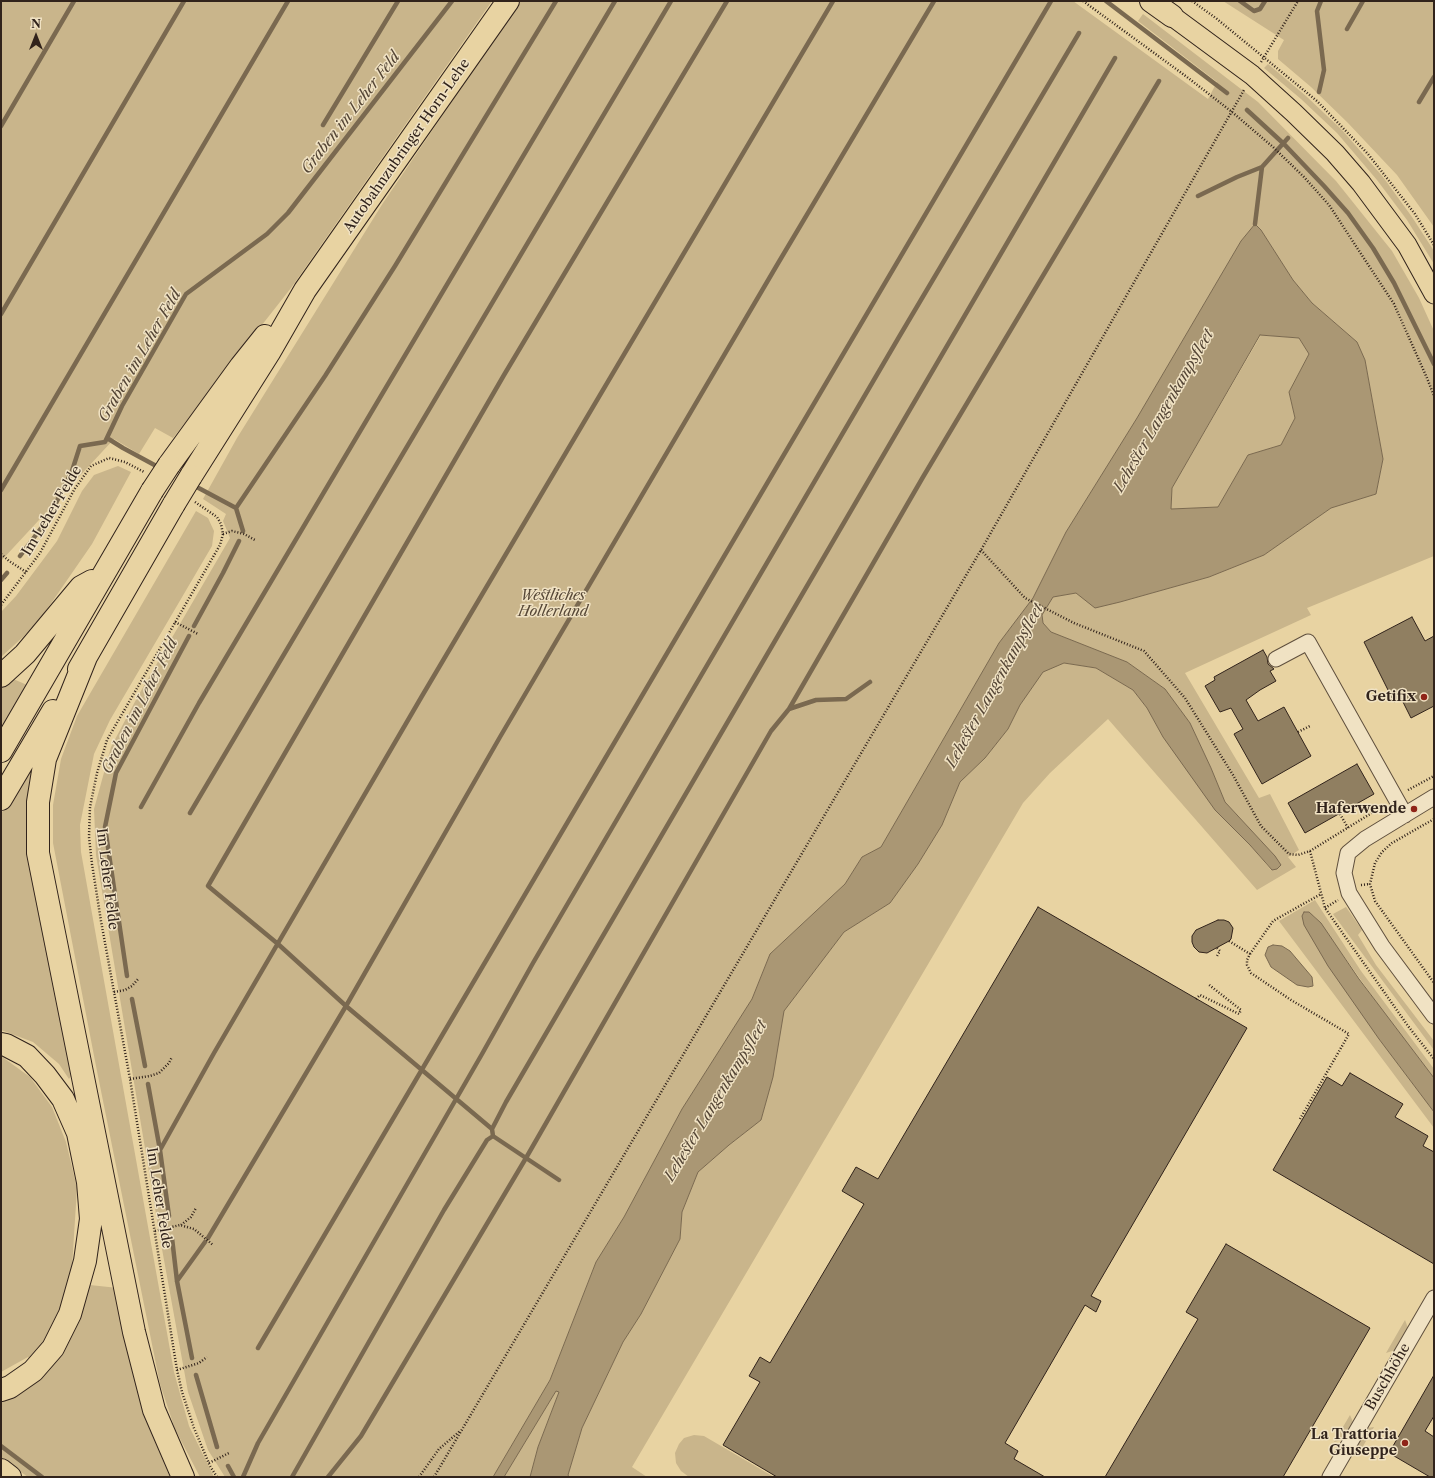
<!DOCTYPE html>
<html>
<head>
<meta charset="utf-8">
<style>
  body { margin:0 }
  #map { position:relative; width:1435px; height:1478px; overflow:hidden; background:#e8d3a2; font-family:"Libre Caslon Text",serif }
  canvas { display:block }
  .frame { position:absolute; inset:0; border:2px solid #31231b; pointer-events:none }
  .north { position:absolute; left:16px; top:16px; width:40px; height:40px; -webkit-text-stroke:3px #f0e2c3; paint-order:stroke; rotate:0deg; font-size:11px; font-weight:700; line-height:16px; text-align:center; color:#31231b }
  .north::after { content:''; display:block; margin:auto; width:14px; height:18px; background:#31231b; clip-path:polygon(50% 0,100% 100%,50% 72%,0 100%) }
</style>
</head>
<body>
<div id="map">
<canvas width="1435" height="1478"></canvas>
<div class="frame"></div>
<div class="north">N</div>
</div>
<script>
const g = document.querySelector('canvas').getContext('2d');
g.lineJoin = 'round';
function fillPath(path, color) { g.fillStyle = color; g.fill(path, 'evenodd'); }
const poly = rows => new Path2D(rows.map(r => 'M' + r).join(''));
function strokePath(path, color, width, dash) { g.strokeStyle = color; g.lineWidth = width; g.lineCap = dash ? 'butt' : 'round'; g.setLineDash(dash || []); g.stroke(path); }
function write(font, color, halo, rows, align = 'center') {
  g.font = font + ' "Libre Caslon Text",serif'; g.lineWidth = 3; g.setLineDash([]); g.textBaseline = 'middle'; g.strokeStyle = halo; g.fillStyle = color; for (const [text, x, y, turn = 0] of rows) {
    g.save(); g.translate(x, y); g.rotate((+turn || 0) * Math.PI / 180); g.textAlign = isNaN(turn) ? turn : align; if (halo) g.strokeText(text, 0, 0); g.fillText(text, 0, 0); g.restore();
  }
}
fillPath(poly([
  [1,1,492,1,291,288,173,438,155,428,139,454,114,439,1,561],
  [520,1,1073,1,1208,99,1217,82,1138,21,1143,14,1258,102,1336,181,1392,251,1419,298,1434,331,1434,556,1307,608,1311,615,1185,673,1259,798,1270,794,1299,850,1288,857,1296,867,1257,890,1108,719,1050,773,1023,803,632,1467,647,1477,569,1477,568,1475,582,1428,623,1342,641,1314,680,1239,682,1212,698,1172,729,1145,761,1120,773,1077,784,1011,844,932,890,903,918,864,942,825,960,782,985,758,1008,729,1020,705,1043,671,1064,663,1096,668,1133,690,1147,708,1163,737,1250,845,1271,870,1275,856,1225,802,1211,768,1190,723,1165,689,1127,662,1051,632,1043,623,1042,615,1053,597,1076,593,1095,607,1120,602,1209,577,1264,555,1331,508,1376,494,1383,459,1365,360,1357,342,1312,303,1293,280,1261,230,1255,224,1241,241,1137,418,1066,532,1033,598,999,643,881,847,862,857,845,884,770,954,752,999,682,1109,624,1217,596,1262,550,1380,493,1477,225,1477,208,1450,188,1392,160,1238,96,855,94,809,111,747,138,696,230,538,223,521,226,514,203,499,237,438,383,203],
  [1223,1,1434,1,1434,227,1397,175,1348,123,1311,87,1278,59,1278,51,1284,40],
  [1268,64,1306,96,1342,130,1383,177,1412,217,1434,251,1434,264,1407,220,1377,180,1337,133,1301,99,1264,68],
  [1261,335,1299,338,1309,354,1289,392,1295,418,1281,445,1248,455,1218,507,1171,509,1172,488],
  [118,466,131,472,92,544,43,615,23,637,1,657,1,612,16,596,57,541,82,491,94,475],
  [196,511,208,518,214,531,212,546,110,720,94,754,80,825,81,852,174,1372,189,1426,214,1477,200,1477,175,1429,160,1384,96,1066,53,843,53,805,61,759,77,716],
  [11,678,27,685,1,732,1,686],
  [44,740,35,786,74,1072,69,1079,59,1064,33,1042,1,1030,1,814],
  [1315,900,1361,971,1434,1069,1434,1078,1385,1014,1321,924,1313,915,1379,1039,1434,1112,1434,1128,1279,921],
  [1346,907,1362,930,1358,935,1376,965,1434,1041,1434,1050,1333,914],
  [1,1056,30,1077,52,1107,66,1142,77,1188,71,1283,118,1288,172,1477,28,1477,1,1458,1,1397,39,1375,28,1357,1,1372],
  [1405,1320,1408,1328,1395,1350,1386,1353],
  [556,1391,559,1392,538,1447,530,1477,504,1477],
  [1350,1415,1353,1422,1342,1440,1334,1442],
  [1374,1427,1358,1455,1356,1447,1367,1428],
  [694,1435,704,1436,774,1477,689,1477,681,1471,676,1463,675,1453,679,1444,684,1438]
]), '#c9b58b');
const water = poly([
  [1255,224,1261,230,1293,280,1312,303,1357,342,1365,360,1383,459,1376,494,1331,508,1264,555,1209,577,1120,602,1095,608,1076,593,1053,597,1042,615,1043,623,1051,632,1127,662,1165,689,1190,723,1211,768,1225,802,1275,856,1281,865,1277,869,1272,870,1250,845,1215,810,1163,737,1147,708,1133,690,1096,668,1064,663,1043,672,1020,705,1008,729,985,758,960,782,942,825,918,864,890,903,844,932,784,1011,773,1077,761,1120,729,1145,698,1172,682,1212,680,1239,641,1314,623,1342,582,1428,568,1475,569,1477,530,1477,538,1447,559,1392,556,1391,504,1477,493,1477,550,1380,596,1262,624,1217,682,1109,752,999,770,954,845,884,862,857,881,847,999,643,1033,598,1066,532,1137,418,1241,241,1255,224],
  [1260,335,1299,338,1309,354,1289,392,1295,418,1281,445,1248,455,1218,507,1171,509,1172,488,1260,335],
  [1304,912,1309,912,1321,923,1359,979,1434,1078,1434,1112,1379,1039,1328,966,1304,925,1302,916,1304,912],
  [1273,945,1282,946,1290,951,1312,977,1313,986,1308,987,1297,985,1271,967,1265,955,1268,947,1273,945]
]);
fillPath(water, '#aa9774');
strokePath(water, '#7a6950', 1);
strokePath(poly([
  [1106,1,1227,93],
  [1240,1,1254,11,1260,9,1265,1],
  [1347,29,1363,1],
  [1319,92,1324,70,1317,11,1321,1],
  [1419,102,1434,77],
  [1247,110,1284,144,1324,186,1348,213,1373,248,1394,283,1434,364],
  [323,125,398,1],
  [1,126,74,1],
  [1198,196,1237,177,1262,167],
  [1255,224,1262,167,1288,138],
  [1,314,184,1],
  [107,438,123,448,160,468],
  [193,485,236,508,243,531],
  [1,490,288,1],
  [236,508,325,376,395,266,556,1],
  [20,556,48,519,72,471,80,446,105,442,122,406,186,294,267,234,288,213,452,1],
  [1,580,7,573],
  [194,626,223,573,239,541],
  [789,709,923,477,1159,81],
  [141,807,199,703,615,1],
  [190,813,671,1],
  [127,976,105,827,116,773,189,636],
  [132,999,145,1066],
  [148,1084,160,1150,169,1216],
  [492,1129,506,1102,1115,58],
  [160,1150,214,1053,422,696,833,1],
  [559,1180,493,1136,492,1129,346,1006,278,944,208,886,504,375,727,1],
  [172,1238,177,1281,192,1358],
  [208,1238,346,1006,500,737,777,265,934,1],
  [177,1281,205,1242],
  [258,1348,1051,1],
  [196,1375,217,1447],
  [1,1446,42,1477],
  [228,1466,234,1477],
  [243,1477,258,1443,482,1054,533,963,899,337,1079,33],
  [292,1477,444,1210,487,1140,493,1136],
  [328,1477,361,1436,526,1158,771,731,789,709,816,700,846,699,870,682]
]), '#7a6950', 4.5);
const building = poly([
  [1412,617,1425,641,1434,636,1434,706,1411,718,1401,698,1394,702,1364,642,1412,617],
  [1263,650,1267,657,1268,664,1274,669,1270,671,1276,681,1260,690,1246,700,1258,721,1284,707,1311,756,1262,784,1234,734,1243,729,1231,708,1220,712,1205,686,1215,680,1214,677,1263,650],
  [1357,764,1374,794,1305,833,1288,803,1357,764],
  [1038,907,1247,1028,1091,1296,1101,1301,1096,1312,1085,1305,1005,1443,1018,1451,1014,1459,1045,1477,777,1477,723,1445,760,1382,749,1376,760,1357,770,1363,864,1204,842,1191,856,1167,878,1179,1038,907],
  [1218,920,1224,920,1229,922,1233,928,1231,939,1229,941,1207,953,1199,952,1194,947,1192,942,1192,936,1196,930,1218,920],
  [1350,1073,1403,1104,1395,1117,1428,1136,1423,1146,1434,1152,1434,1264,1273,1170,1327,1077,1342,1086,1350,1073],
  [1226,1244,1370,1328,1283,1477,1105,1477,1198,1319,1186,1312,1226,1244],
  [1434,1375,1434,1416,1425,1431,1434,1437,1434,1477,1430,1477,1389,1453,1434,1375]
]);
fillPath(building, '#907f61');
strokePath(building, '#31231b', 1);
const minor = poly([
  [1276,659,1308,642,1405,815],
  [1434,797,1365,839,1348,853,1344,873,1349,893,1382,946,1434,1016],
  [1330,1477,1434,1298]
]);
const major = poly([
  [1172,16,1252,75,1294,113,1335,153,1361,183,1407,245,1434,294]
]);
const highway = poly([
  [1151,1,1172,16],
  [169,465,241,366,265,336],
  [191,476,270,351,305,290,508,1],
  [86,657,45,759,38,802,38,853,134,1332,154,1410,183,1477],
  [79,669,174,504],
  [1,676,25,654,81,587,92,581],
  [1,751,152,491],
  [1,799,53,711],
  [1,1044,6,1045,27,1056,45,1075,63,1099,78,1133,88,1182,91,1219,85,1261,70,1314,53,1348,33,1371,10,1387,1,1390],
  [1,1470,10,1477]
]);
strokePath(minor, '#5f4f3d', 17);
strokePath(major, '#31231b', 21);
strokePath(highway, '#31231b', 24);
strokePath(poly([
  [1083,1,1187,77,1232,112,1273,147,1304,177,1329,205,1394,304,1427,378,1434,396],
  [1192,1,1217,19,1317,101,1368,154,1415,214,1434,245],
  [1261,62,1298,1],
  [195,502,217,517,221,524,223,534,220,545,107,740,97,773,90,807,89,837,92,864,101,921,130,1079,177,1370,182,1392,194,1428,210,1466,217,1477],
  [223,534,232,531,244,534,255,540],
  [981,550,1025,598,1074,623,1144,651,1185,698,1233,775,1261,826,1289,854,1298,855,1310,851,1383,806],
  [1,554,9,561,26,572],
  [1,605,40,553,74,490,91,466,109,458,125,462,144,472],
  [175,622,198,634],
  [1298,732,1310,726],
  [1408,790,1434,776],
  [1340,814,1348,828],
  [1434,819,1392,843,1382,852,1375,863,1370,884,1375,901,1434,983],
  [1310,851,1325,908,1408,1026,1434,1059],
  [1361,885,1370,884],
  [1325,908,1338,900],
  [1229,941,1250,954,1247,960,1247,965,1251,973,1291,1000,1349,1034,1300,1119],
  [1217,948,1220,951,1217,956],
  [1250,954,1273,921,1321,894],
  [114,992,125,990,132,986,139,978],
  [1196,999,1200,995,1239,1014,1241,1010,1208,984],
  [130,1079,150,1076,159,1073,169,1063,172,1057],
  [181,1225,191,1217,196,1208],
  [155,1231,180,1225,194,1229,213,1245],
  [177,1370,199,1363,207,1357],
  [209,1463,229,1453],
  [419,1477,439,1449,460,1431],
  [434,1477,981,550,1244,90]
]), '#31231b', 2.5, [1, 2]);
strokePath(minor, '#f0e2c3', 15);
strokePath(major, '#e8d3a2', 19);
strokePath(highway, '#e8d3a2', 22);
const highwayBridge = poly([
  [152,491,169,465],
  [174,504,191,476]
]);
strokePath(highwayBridge, '#31231b', 24, []);
strokePath(highwayBridge, '#e8d3a2', 22);
for (const [x, y, r, color] of [
  [1424,697,4,"#8f2418"],
  [1414,809,4,"#8f2418"],
  [1405,1443,4,"#8f2418"]
]) { const dot = new Path2D(); dot.arc(x, y, r, 0, 2 * Math.PI); g.fillStyle = color; g.fill(dot); strokePath(dot, '#f0e2c3', 1.5); }
write('14px', '#31231b', '#f0e2c3', [
  ["Autobahnzubringer Horn-Lehe",407,146,-55],
  ["Im Leher Felde",52,511,-59],
  ["Im Leher Felde",107,879,83],
  ["Im Leher Felde",159,1198,81],
  ["Buschhöhe",1388,1377,-60]
]);
write('italic 14px', '#574837', '#f0e2c3', [
  ["Westliches",553,596],
  ["Hollerland",553,612]
]);
write('bold 14px', '#31231b', '#f0e2c3', [
  ["Getifix",1416,697],
  ["Haferwende",1406,809],
  ["La Trattoria",1397,1435],
  ["Giuseppe",1397,1451]
], 'right');
write('italic 15px', '#554636', '#f0e2c3', [
  ["Graben im Leher Feld",351,113,-52],
  ["Graben im Leher Feld",140,356,-60],
  ["Lehester Langenkampsfleet",1164,411,-60],
  ["Lehester Langenkampsfleet",995,686,-61],
  ["Graben im Leher Feld",140,706,-63],
  ["Lehester Langenkampsfleet",716,1101,-59]
]);
</script>
</body>
</html>
